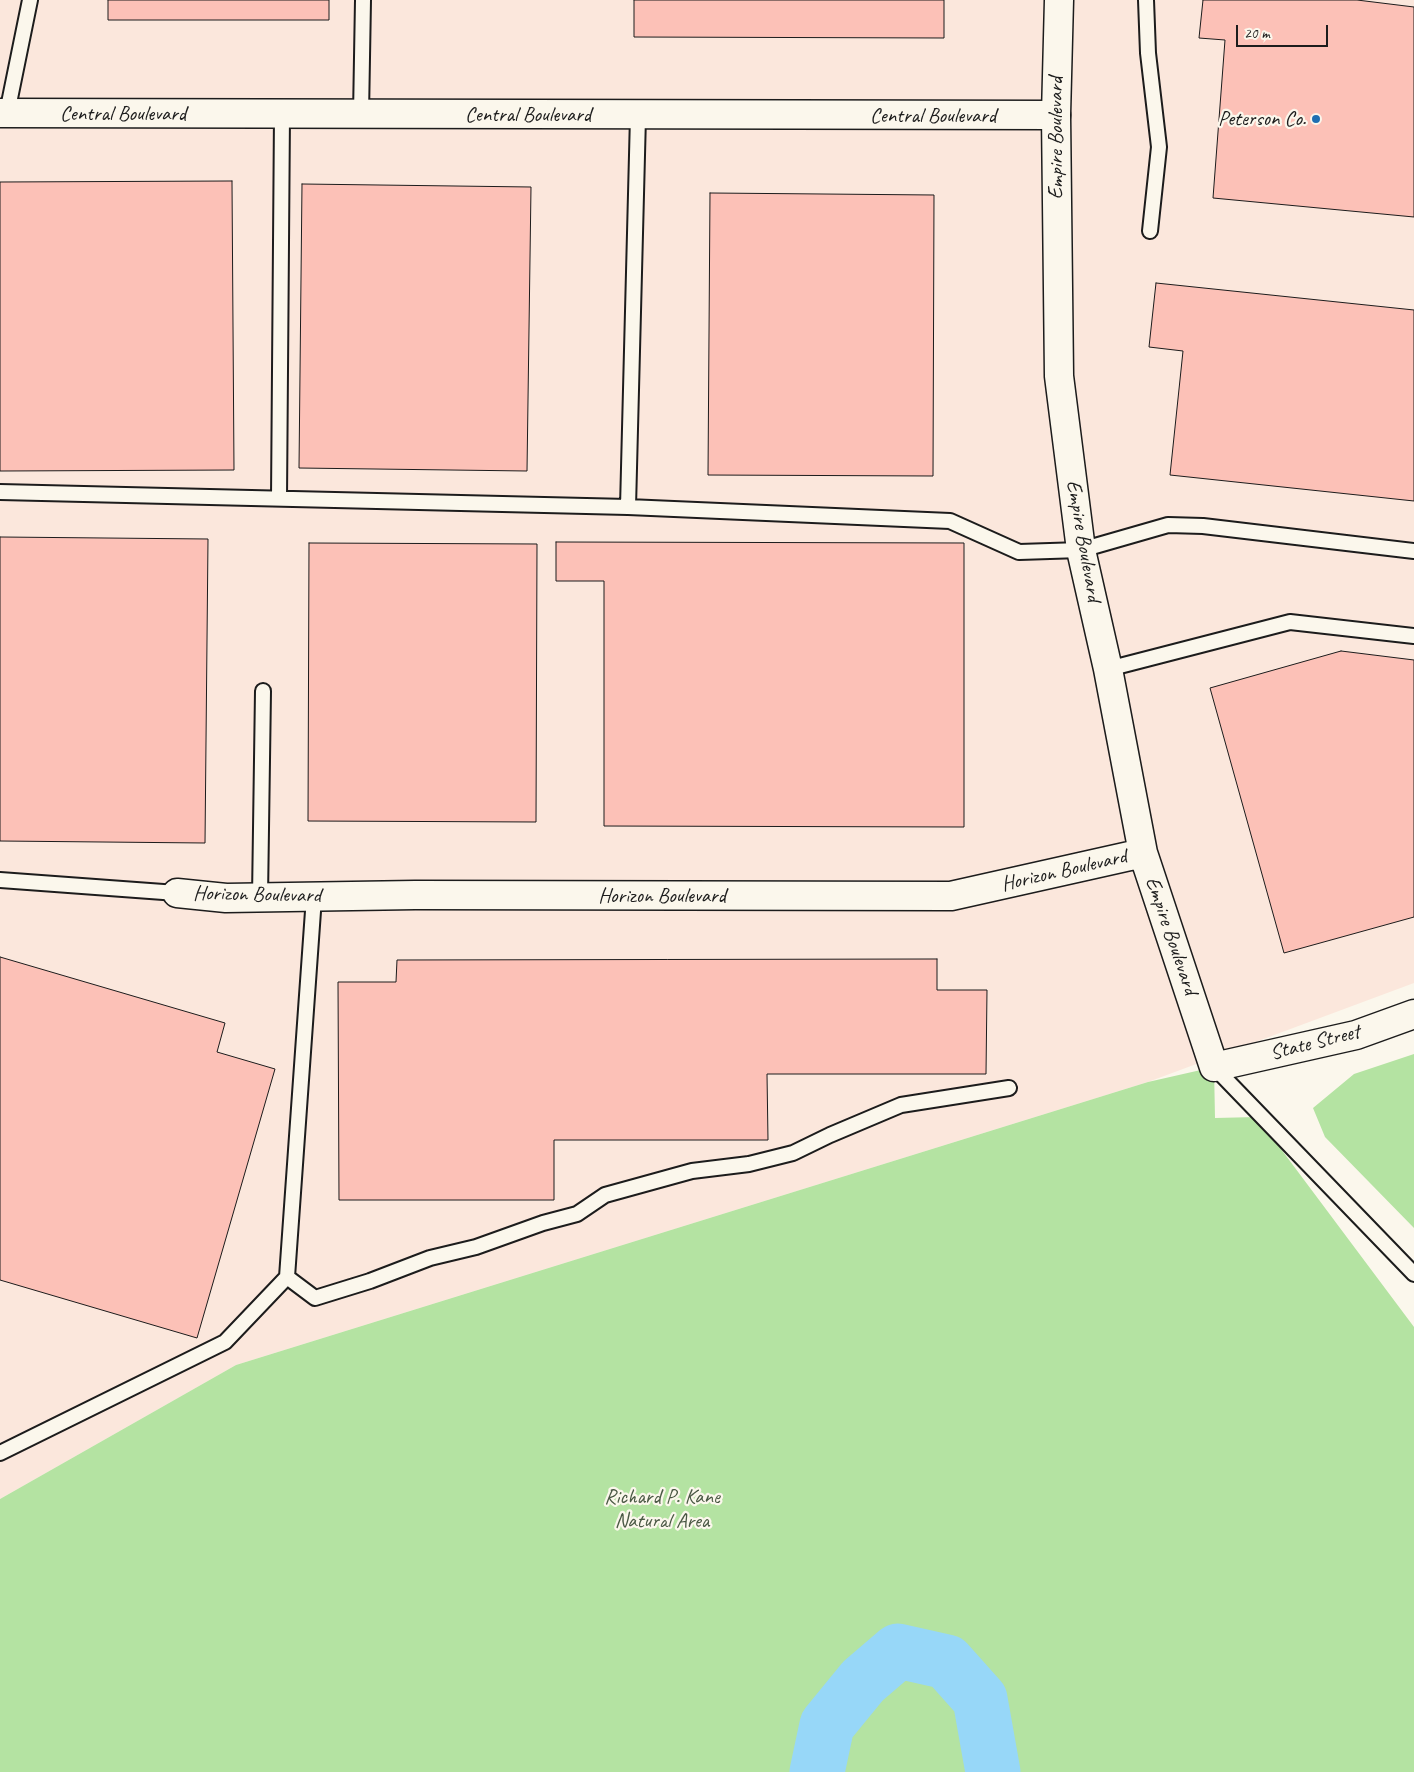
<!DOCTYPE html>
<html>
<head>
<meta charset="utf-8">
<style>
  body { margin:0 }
  #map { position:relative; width:1414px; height:1772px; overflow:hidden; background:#fbf7ec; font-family:Caveat,sans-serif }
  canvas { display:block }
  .scale { position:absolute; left:1236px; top:25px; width:92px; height:22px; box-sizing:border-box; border:2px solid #1c1c1c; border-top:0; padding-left:6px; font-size:15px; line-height:18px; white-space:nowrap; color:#1c1c1c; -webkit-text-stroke:4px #fbf7ec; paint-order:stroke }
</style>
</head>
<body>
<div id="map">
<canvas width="1414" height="1772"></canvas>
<div class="scale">20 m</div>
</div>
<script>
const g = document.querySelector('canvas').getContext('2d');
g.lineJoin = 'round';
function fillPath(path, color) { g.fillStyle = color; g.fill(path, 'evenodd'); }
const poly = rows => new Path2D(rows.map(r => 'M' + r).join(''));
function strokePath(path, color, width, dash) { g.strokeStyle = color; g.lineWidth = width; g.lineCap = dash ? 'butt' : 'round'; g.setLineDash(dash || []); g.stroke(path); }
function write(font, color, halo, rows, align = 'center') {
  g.font = font + ' Caveat,sans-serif'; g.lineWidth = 4.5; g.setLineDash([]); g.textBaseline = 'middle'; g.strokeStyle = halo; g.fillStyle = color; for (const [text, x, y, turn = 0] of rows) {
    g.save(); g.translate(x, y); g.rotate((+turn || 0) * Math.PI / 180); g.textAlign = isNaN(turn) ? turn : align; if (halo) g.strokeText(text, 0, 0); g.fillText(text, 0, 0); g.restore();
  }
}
fillPath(poly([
  [0,0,1414,0,1414,983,1148,1082,236,1365,0,1499]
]), '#fbe7dc');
fillPath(poly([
  [1414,1054,1414,1228,1325,1137,1313,1108,1354,1074],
  [1214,1067,1215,1118,1257,1117,1414,1327,1414,1772,0,1772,0,1499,236,1365,1148,1082]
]), '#b4e3a2');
strokePath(poly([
  [817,1772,827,1725,863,1681,898,1651,947,1662,980,1699,993,1772]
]), '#97d7f8', 55);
const building = poly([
  [108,0,329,0,329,20,108,20,108,0],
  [634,0,944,0,944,38,634,37,634,0],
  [1203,0,1357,0,1414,7,1414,217,1213,198,1225,40,1199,38,1203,0],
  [232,181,234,470,0,471,0,182,232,181],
  [302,184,531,187,527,471,299,468,302,184],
  [710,193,934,195,933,476,708,475,710,193],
  [1156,283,1414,310,1414,501,1170,475,1183,351,1149,347,1156,283],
  [0,537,208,539,205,843,0,841,0,537],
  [556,542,964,543,964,827,604,826,604,581,556,581,556,542],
  [309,543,537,544,536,822,308,821,309,543],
  [1341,651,1414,660,1414,917,1284,953,1210,688,1341,651],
  [0,957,225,1023,217,1052,275,1069,197,1338,0,1280,0,957],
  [937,959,937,990,987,990,986,1074,767,1074,768,1140,554,1140,554,1200,339,1200,338,982,396,982,397,960,937,959]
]);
fillPath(building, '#fcc1b7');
strokePath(building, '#1c1c1c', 1);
const lane = poly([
  [1146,0,1148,53,1159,147,1150,231],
  [7,113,30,0],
  [361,115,363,0],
  [0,492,628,507,950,521,1019,552,1081,550,1168,525,1203,526,1414,551],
  [279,498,282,115],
  [628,507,638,116],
  [1108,669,1290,622,1414,636],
  [0,880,177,893],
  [260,897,263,691],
  [1214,1067,1414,1274],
  [287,1277,315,1298,370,1281,430,1258,476,1247,543,1223,577,1214,605,1195,692,1171,749,1164,793,1153,830,1135,901,1105,1009,1088],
  [0,1453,225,1342,287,1277,314,897]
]);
const street = poly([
  [1056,115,1059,376,1081,550,1108,669,1143,853,1214,1067,1356,1035,1414,1014],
  [177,893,226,898,415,895,951,896,1143,853]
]);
const secondary = poly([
  [0,113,1056,115,1059,0]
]);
strokePath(lane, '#1c1c1c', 18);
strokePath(street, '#1c1c1c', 31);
strokePath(secondary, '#1c1c1c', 31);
strokePath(lane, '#fbf7ec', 14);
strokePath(street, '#fbf7ec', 28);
strokePath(secondary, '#fbf7ec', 28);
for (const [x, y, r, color] of [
  [1316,119,5,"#1f6fb2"]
]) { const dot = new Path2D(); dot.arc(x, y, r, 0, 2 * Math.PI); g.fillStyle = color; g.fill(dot); strokePath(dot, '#fbf7ec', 2); }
write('21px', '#1c1c1c', '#fbf7ec', [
  ["Central Boulevard",123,114],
  ["Central Boulevard",528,115],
  ["Central Boulevard",933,116],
  ["Empire Boulevard",1056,138,-90],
  ["Empire Boulevard",1083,541,80],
  ["Horizon Boulevard",1064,871,-13],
  ["Horizon Boulevard",257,895,1],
  ["Horizon Boulevard",662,896],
  ["Empire Boulevard",1171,936,71],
  ["State Street",1315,1043,-14]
]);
write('21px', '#1c1c1c', '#fbf7ec', [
  ["Peterson Co.",1306,119]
], 'right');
write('21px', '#4a5844', '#fbf7ec', [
  ["Richard P. Kane",662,1497],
  ["Natural Area",662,1521]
]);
</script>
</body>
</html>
